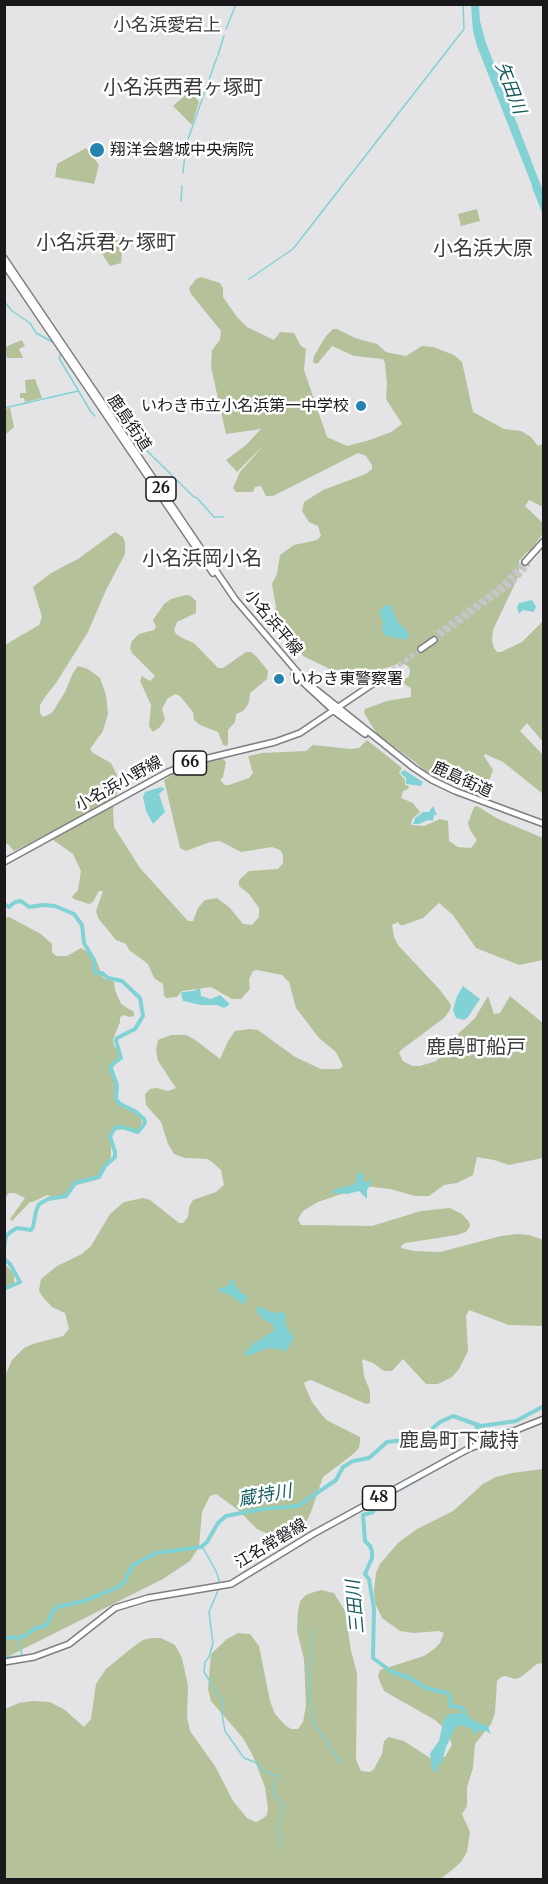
<!DOCTYPE html>
<html>
<head>
<meta charset="utf-8">
<style>
  body { margin:0 }
  #map { position:relative; width:548px; height:1884px; overflow:hidden; background:#e4e4e7; font-family:Merriweather,serif }
  canvas { display:block }
  .frame { position:absolute; inset:0; border:6px solid #19181a; pointer-events:none }
</style>
</head>
<body>
<div id="map">
<canvas width="548" height="1884"></canvas>
<div class="frame"></div>
</div>
<script>
const g = document.querySelector('canvas').getContext('2d');
g.lineJoin = 'round';
function fillPath(path, color) { g.fillStyle = color; g.fill(path, 'evenodd'); }
const poly = rows => new Path2D(rows.map(r => 'M' + r).join(''));
function strokePath(path, color, width, dash) { g.strokeStyle = color; g.lineWidth = width; g.lineCap = dash ? 'butt' : 'round'; g.setLineDash(dash || []); g.stroke(path); }
function write(font, color, halo, rows, align = 'center') {
  g.font = font + ' Merriweather,"Noto Sans JP",serif'; g.lineWidth = 5; g.setLineDash([]); g.textBaseline = 'middle'; g.strokeStyle = halo; g.fillStyle = color; for (const [text, x, y, turn = 0] of rows) {
    g.save(); g.translate(x, y); g.rotate((+turn || 0) * Math.PI / 180); g.textAlign = isNaN(turn) ? turn : align; if (halo) g.strokeText(text, 0, 0); g.fillText(text, 0, 0); g.restore();
  }
}
fillPath(poly([
  [190,91,199,102,192,125,173,106],
  [86,148,99,165,94,184,55,177,57,164],
  [477,209,480,221,461,226,458,214],
  [92,238,123,240,121,263,110,266],
  [201,277,220,283,223,288,223,297,237,317,247,327,274,340,280,332,294,333,301,346,306,349,304,370,327,437,347,446,370,440,391,432,402,424,386,399,387,385,385,363,383,359,354,356,332,346,318,363,316,364,313,362,314,356,326,336,333,329,337,329,355,338,377,344,386,352,395,354,406,356,422,346,433,347,454,355,462,362,473,412,504,429,521,431,531,437,538,446,543,444,543,507,529,500,525,506,543,523,543,533,531,550,527,552,519,561,519,575,493,630,492,640,494,648,497,652,501,652,522,642,543,621,543,742,527,723,520,731,543,755,543,794,503,762,485,754,484,756,493,770,489,781,472,777,462,779,448,771,441,774,439,778,432,777,415,762,377,734,364,713,365,709,387,701,411,697,411,688,404,684,405,679,409,677,410,670,408,666,404,664,398,664,359,677,336,672,303,656,293,638,278,624,275,614,276,607,272,584,277,574,280,555,294,545,317,540,321,536,318,526,309,522,302,511,304,502,323,490,366,474,372,469,372,465,366,456,358,453,273,496,266,496,261,486,255,487,253,492,236,492,233,488,240,472,265,444,237,472,226,460,246,445,261,429,226,434,211,367,212,350,220,340,221,331,191,294,189,288,196,279],
  [22,340,25,346,19,349,23,358,7,358,5,347],
  [35,379,42,398,25,402,24,398,20,398,20,393,26,393,25,380],
  [10,408,14,427,5,435,5,409],
  [115,532,123,537,125,542,125,554,106,590,88,632,56,683,45,697,40,705,40,713,43,717,52,713,65,692,73,673,78,666,88,669,100,678,106,695,108,714,103,731,90,749,93,753,111,763,118,777,119,784,113,810,114,827,140,868,188,921,193,921,198,908,205,900,217,898,230,908,243,924,252,925,259,917,259,908,249,894,239,886,239,880,249,871,278,869,283,863,283,855,280,850,272,847,241,852,220,841,210,842,186,851,180,848,164,780,181,769,222,758,226,762,223,777,220,780,225,785,229,785,249,778,253,773,248,756,262,753,306,751,313,745,351,749,359,748,367,740,402,768,399,773,405,780,405,785,409,786,408,789,403,791,401,798,413,803,420,812,412,819,411,825,424,826,440,819,448,821,449,841,458,847,471,848,477,840,470,830,468,823,474,807,477,806,498,819,543,838,543,960,519,965,476,948,453,915,439,903,423,918,404,925,400,925,398,922,392,925,394,937,398,945,440,990,451,1005,450,1010,444,1018,401,1050,399,1053,403,1061,412,1066,420,1066,436,1061,449,1049,459,1033,475,1018,488,996,494,1014,500,1013,510,996,543,1023,543,1158,509,1165,494,1160,477,1157,473,1175,457,1183,444,1185,429,1196,415,1196,390,1189,365,1186,318,1202,303,1211,298,1219,301,1225,372,1226,421,1211,450,1208,462,1214,469,1222,470,1226,466,1232,457,1235,405,1243,401,1246,401,1248,414,1251,440,1252,501,1236,517,1234,529,1235,544,1240,543,1326,509,1325,469,1310,466,1316,468,1351,459,1369,452,1377,438,1384,426,1384,403,1359,392,1371,384,1371,373,1363,362,1359,364,1376,370,1391,370,1403,366,1404,311,1380,307,1381,304,1383,305,1386,312,1402,322,1415,328,1421,360,1437,360,1442,359,1448,352,1455,323,1477,311,1512,302,1531,294,1537,287,1539,273,1536,257,1529,237,1509,216,1494,210,1496,202,1512,199,1547,190,1561,163,1579,5,1658,4,1378,12,1360,24,1348,33,1344,63,1336,69,1329,65,1313,52,1307,42,1296,39,1290,41,1279,57,1266,82,1254,91,1246,110,1214,124,1202,143,1198,150,1200,179,1223,183,1223,188,1217,189,1207,193,1200,216,1192,224,1185,221,1170,212,1162,207,1159,185,1158,174,1154,168,1144,161,1122,146,1105,145,1094,150,1089,157,1088,168,1091,176,1088,158,1061,156,1050,158,1040,171,1035,186,1035,194,1039,220,1059,228,1041,235,1031,250,1029,258,1030,295,1057,321,1069,339,1069,343,1066,336,1052,319,1038,296,1008,289,982,282,975,257,970,253,971,249,979,250,989,241,999,232,999,211,987,182,991,177,997,166,998,164,995,163,984,154,978,148,964,129,950,126,944,116,940,98,918,96,911,103,891,99,891,93,902,89,904,74,899,72,897,78,890,81,871,73,854,46,835,14,851,8,844,5,844,5,645,39,625,42,617,33,587,51,573,78,559],
  [186,595,191,596,196,601,196,613,177,622,174,630,176,634,182,638,194,643,218,668,223,668,246,652,251,652,257,657,268,671,267,679,250,693,249,702,247,706,243,711,236,714,235,722,228,730,228,743,227,746,223,745,218,732,200,725,194,720,193,712,180,696,175,694,167,699,162,709,165,719,160,727,153,732,149,726,151,705,140,681,142,676,150,681,155,676,132,653,130,648,132,641,139,634,154,630,156,627,153,620,164,604,171,599],
  [9,917,41,934,52,944,52,952,56,956,67,956,81,948,88,952,97,962,103,978,114,982,115,990,121,1004,134,1012,134,1016,130,1017,124,1015,120,1017,120,1022,113,1040,114,1046,122,1055,112,1069,118,1082,116,1098,118,1104,133,1110,140,1116,142,1122,138,1130,135,1131,127,1129,114,1130,111,1135,111,1157,96,1180,72,1186,64,1195,54,1198,47,1195,33,1202,30,1202,12,1221,10,1219,25,1198,15,1193,9,1193,5,1198,4,918],
  [4,1263,14,1274,14,1283,5,1291],
  [543,1469,543,1663,537,1664,521,1677,515,1679,505,1676,501,1677,497,1681,495,1713,491,1724,475,1744,473,1768,467,1787,467,1806,462,1814,470,1832,467,1852,461,1862,452,1870,439,1880,5,1880,5,1709,19,1703,32,1701,50,1702,65,1710,84,1727,91,1719,96,1684,106,1669,133,1647,143,1640,152,1638,161,1638,175,1645,182,1658,188,1686,187,1717,190,1731,215,1766,233,1801,247,1818,256,1822,262,1819,267,1815,268,1809,265,1787,253,1756,243,1738,211,1701,208,1689,211,1654,227,1639,238,1633,250,1634,259,1646,270,1701,275,1714,285,1725,291,1729,298,1729,303,1722,306,1706,304,1659,297,1631,298,1612,300,1601,306,1595,311,1593,321,1590,334,1593,345,1611,351,1651,357,1673,356,1760,361,1771,370,1772,374,1769,382,1754,384,1741,389,1737,404,1741,430,1758,445,1757,452,1745,446,1730,435,1720,384,1691,378,1677,380,1670,424,1656,434,1649,440,1643,444,1633,439,1631,414,1633,400,1631,382,1618,375,1603,374,1590,376,1573,380,1564,398,1543,417,1529,453,1511,483,1484,496,1477,512,1473]
]), '#b4c199');
fillPath(poly([
  [471,5,479,5,480,21,486,43,543,191,543,213,477,46,473,31],
  [532,600,536,607,534,612,523,610,519,614,517,607,519,603],
  [390,604,398,622,409,633,409,636,405,640,384,635,382,631,383,622,379,612,384,606],
  [404,770,423,782,421,786,406,784,406,778,400,773],
  [161,787,165,789,159,794,165,812,153,824,146,811,143,797,145,792],
  [433,806,437,815,434,815,433,821,428,820,419,824,413,824,415,818,423,812,429,812],
  [463,986,480,999,468,1017,464,1020,456,1018,453,1010,457,996],
  [200,988,201,996,211,999,220,995,229,1003,229,1005,224,1008,217,1005,201,1005,183,1001,181,994,182,992,193,991],
  [358,1172,363,1174,364,1183,373,1180,367,1190,367,1199,359,1191,347,1194,332,1193,333,1190,355,1184],
  [231,1280,234,1280,235,1286,242,1294,248,1296,243,1305,230,1295,218,1291,219,1288,228,1286],
  [259,1306,273,1313,282,1312,285,1313,286,1326,294,1338,285,1352,280,1349,268,1348,247,1356,243,1354,254,1343,274,1331,273,1325,262,1318,256,1311],
  [465,1713,473,1720,482,1725,487,1724,491,1734,486,1731,478,1731,474,1734,471,1728,457,1725,446,1747,442,1762,438,1766,437,1772,435,1772,432,1769,430,1753,439,1741,443,1722,448,1714]
]), '#80d2d5');
strokePath(poly([
  [226,29,236,4],
  [218,55,224,36],
  [186,145,217,57],
  [183,173,185,154],
  [181,201,182,186],
  [249,279,293,249,464,29,463,4],
  [4,301,12,311,30,323,36,333,56,344],
  [61,353,59,358,91,412,95,416],
  [4,408,78,391],
  [132,439,142,446,194,497,197,498,214,517,223,517],
  [202,1546,216,1571,220,1583],
  [219,1588,209,1612,213,1643,209,1657,205,1662,204,1672,224,1704,222,1714,225,1731,237,1748,244,1758,257,1763,263,1771,278,1776,272,1791,283,1806,278,1830,282,1849],
  [312,1630,310,1648,312,1659,308,1666,311,1714,315,1725,342,1764],
  [4,1657,22,1656,18,1637]
]), '#80d2d5', 1.5);
strokePath(poly([
  [534,187,544,212],
  [4,904,9,907,15,902,21,901,29,907,43,905,55,906,74,914,82,925,84,943,94,960,95,973,102,973,108,978,122,981,140,998,143,1016,135,1029,117,1038,116,1041,121,1058,110,1066,117,1085,116,1099,120,1104,135,1111,144,1119,145,1123,138,1132,122,1127,115,1128,110,1136,115,1152,115,1157,105,1166,99,1177,75,1183,66,1196,48,1199,39,1204,36,1211,33,1227,31,1230,17,1228,12,1231,6,1236,4,1248],
  [4,1259,10,1264,20,1282,4,1289],
  [476,1425,481,1439,479,1442],
  [390,1494,420,1478],
  [4,1638,23,1637,34,1629,47,1625,52,1613,57,1607,84,1601,116,1588,124,1582,133,1565,156,1553,201,1547,207,1542,218,1523,226,1516,262,1509,298,1506,336,1480,343,1467,353,1461,369,1458,387,1442,421,1438,440,1422,453,1416,481,1426,516,1421,544,1406],
  [373,1656,374,1609,369,1579,365,1574,372,1558,372,1551,370,1546,365,1541,363,1515,373,1512,378,1501,381,1499],
  [373,1658,392,1672,410,1678,426,1688,447,1693,450,1697,450,1706,463,1708,465,1717]
]), '#80d2d5', 4);
strokePath(poly([
  [437,633,497,590,525,562],
  [434,640,511,584,529,564],
  [380,679,421,649]
]), '#c6c5c8', 5, [5, 2.5]);
const major = poly([
  [4,258,235,599,305,681,414,768,432,780,455,791,544,824],
  [4,264,213,573],
  [525,562,544,541],
  [421,649,434,640],
  [294,674,334,711,365,734],
  [4,862,168,772,196,761,275,742,300,733,380,679],
  [4,1662,34,1657,69,1644,115,1608,148,1598,231,1584,313,1534,468,1449,544,1419]
]);
strokePath(major, '#7e7d81', 8);
strokePath(major, '#fff', 5);
for (const [x, y, r, color] of [
  [97,150,8,"#2683b0"],
  [361,406,6,"#2683b0"],
  [279,679,6,"#2683b0"]
]) { const dot = new Path2D(); dot.arc(x, y, r, 0, 2 * Math.PI); g.fillStyle = color; g.fill(dot); strokePath(dot, '#fff', 2); }
for (const [x, y, w] of [
  [161,489,30],
  [190,763,33],
  [379,1498,33]
]) { const box = new Path2D(); box.roundRect(x - w / 2, y - 12, w, 24, 4.5); g.fillStyle = '#fff'; g.fill(box); strokePath(box, '#19181a', 1.5); }
write('bold 15px', '#19181a', null, [
  ["26",161,489],
  ["66",190,763],
  ["48",379,1498]
]);
write('16px', '#19181a', '#fff', [
  ["翔洋会磐城中央病院",110,150],
  ["いわき市立小名浜第一中学校",349,406,"right"],
  ["いわき東警察署",291,679]
], 'left');
write('16px', '#19181a', '#fff', [
  ["鹿島街道",129,423,56],
  ["小名浜平線",273,623,50],
  ["鹿島街道",462,780,24],
  ["小名浜小野線",119,784,-29],
  ["江名常磐線",271,1544,-31]
]);
write('18px', '#3b3b3e', '#fff', [
  ["小名浜愛宕上",167,26]
]);
write('italic 18px', '#185d60', '#fff', [
  ["矢田川",510,88,69],
  ["蔵持川",265,1496,-10],
  ["三田川",356,1607,-95]
]);
write('20px', '#3b3b3e', '#fff', [
  ["小名浜西君ヶ塚町",183,88],
  ["小名浜君ヶ塚町",106,243],
  ["小名浜大原",483,249],
  ["小名浜岡小名",202,559],
  ["鹿島町船戸",476,1048],
  ["鹿島町下蔵持",459,1441]
]);
</script>
</body>
</html>
